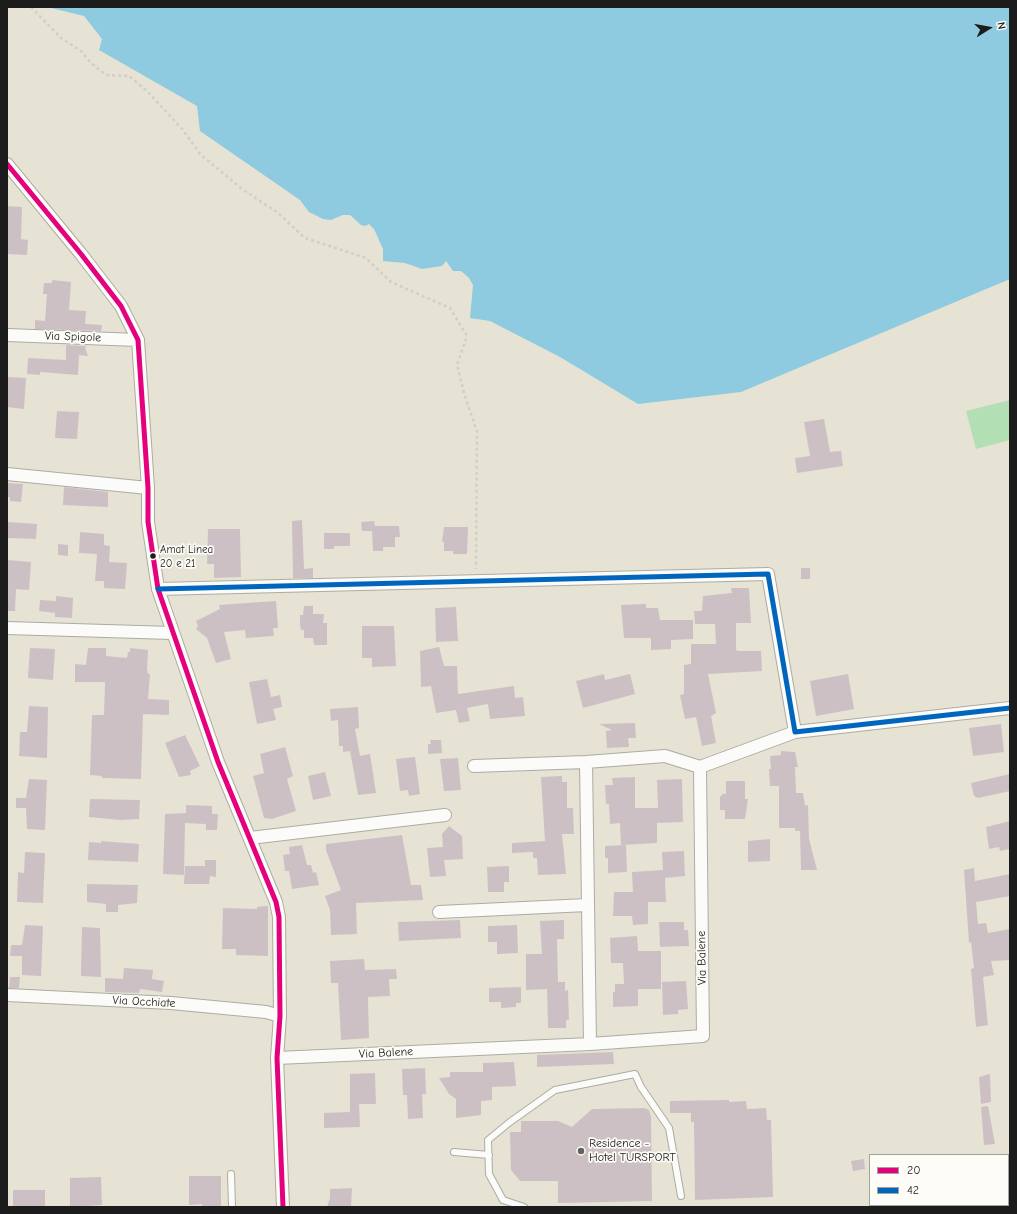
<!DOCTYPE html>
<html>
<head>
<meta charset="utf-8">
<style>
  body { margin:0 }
  #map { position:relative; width:1017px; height:1214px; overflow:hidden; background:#e6e3d4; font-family:"Comic Neue",sans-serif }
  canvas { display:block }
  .frame { position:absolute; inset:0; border:8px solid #1c1c1c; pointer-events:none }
  .legend { position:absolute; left:869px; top:1154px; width:140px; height:52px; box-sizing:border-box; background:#fdfcf7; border:1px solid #a3a29f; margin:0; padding:5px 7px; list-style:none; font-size:12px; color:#1c1c1c }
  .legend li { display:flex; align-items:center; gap:8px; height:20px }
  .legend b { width:20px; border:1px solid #a3a29f }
  .north { position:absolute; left:969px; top:8px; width:40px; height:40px; -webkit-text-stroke:3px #fdfcf7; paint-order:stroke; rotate:79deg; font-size:11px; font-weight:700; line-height:16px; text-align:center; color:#1c1c1c }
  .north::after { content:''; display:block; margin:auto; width:14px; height:18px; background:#1c1c1c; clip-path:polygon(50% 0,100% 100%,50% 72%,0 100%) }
</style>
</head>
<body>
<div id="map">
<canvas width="1017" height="1214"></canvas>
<div class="frame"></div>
<ul class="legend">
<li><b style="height:5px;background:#e5007d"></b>20</li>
<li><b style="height:5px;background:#0065bd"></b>42</li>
</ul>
<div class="north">N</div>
</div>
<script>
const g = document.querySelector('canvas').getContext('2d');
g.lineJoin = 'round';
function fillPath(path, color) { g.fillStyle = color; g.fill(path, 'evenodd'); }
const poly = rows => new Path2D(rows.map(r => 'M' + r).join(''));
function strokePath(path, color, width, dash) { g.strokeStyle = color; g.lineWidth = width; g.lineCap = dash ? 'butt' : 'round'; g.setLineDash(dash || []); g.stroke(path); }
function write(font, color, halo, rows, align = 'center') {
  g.font = font + ' "Comic Neue",sans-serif'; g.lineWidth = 3.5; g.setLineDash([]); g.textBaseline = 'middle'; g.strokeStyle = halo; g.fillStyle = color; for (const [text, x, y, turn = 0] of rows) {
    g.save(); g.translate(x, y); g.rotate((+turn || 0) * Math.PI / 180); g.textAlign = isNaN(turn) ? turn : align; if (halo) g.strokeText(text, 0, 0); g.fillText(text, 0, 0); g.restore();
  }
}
fillPath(poly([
  [1010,400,1010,440,976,449,966,411]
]), '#b3dfb5');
fillPath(poly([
  [47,7,1010,7,1010,279,741,392,638,404,560,357,490,321,470,318,473,285,469,278,461,271,453,271,446,261,442,266,422,269,405,263,383,261,383,249,374,229,369,224,365,226,361,225,350,215,343,215,331,220,323,219,309,212,300,200,200,131,197,106,99,50,102,39,84,16]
]), '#8ecae0');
fillPath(poly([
  [7,206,22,207,21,239,28,240,27,255,7,254],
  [52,280,71,282,69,310,86,311,85,324,102,325,101,331,35,329,35,320,45,321,47,294,43,294,44,283,52,283],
  [66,345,86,346,85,348,88,356,79,355,78,375,40,372,40,375,27,374,28,358,66,360],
  [7,377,26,378,24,409,7,407],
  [57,411,79,412,77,439,55,438],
  [824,419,830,452,841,451,843,466,797,473,795,458,810,456,804,422],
  [7,483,23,484,21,502,10,501,10,497,7,497],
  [64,487,108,492,108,507,63,505],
  [302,520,304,569,313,568,313,578,293,578,292,521],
  [374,521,375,526,399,526,400,537,395,537,395,547,383,547,383,551,373,551,372,531,362,531,361,522],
  [7,522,37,524,36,539,7,538],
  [444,527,468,527,467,554,453,554,453,551,444,551,444,542,442,542],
  [208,529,240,529,241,577,214,578,214,564,207,564],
  [80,532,104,534,104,545,110,546,109,562,127,563,125,589,104,588,104,581,95,581,97,554,79,553],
  [324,533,350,533,350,546,334,546,334,549,324,549],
  [58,544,68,545,68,556,58,555],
  [7,560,31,562,29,590,16,589,15,611,7,611],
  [801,568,810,568,810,579,801,579],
  [731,588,749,588,751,623,736,623,736,649,737,651,761,651,762,671,708,674,716,713,711,716,716,743,702,746,696,717,685,719,680,695,684,694,684,665,691,664,691,644,716,644,715,624,695,624,694,611,702,611,703,596,732,593],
  [56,596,73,598,72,618,55,617,55,613,39,611,40,600,56,601],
  [276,601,278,628,273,628,274,636,246,638,245,630,224,632,231,659,216,663,207,638,196,629,198,626,196,621,220,609,219,605],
  [646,604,646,608,658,608,660,620,693,620,693,639,671,640,671,649,651,650,651,638,624,638,621,605],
  [304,606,313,606,313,614,324,614,323,623,327,623,327,645,314,645,313,638,304,638,304,630,301,630,300,625,300,615,303,615],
  [456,607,458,641,436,642,435,608],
  [362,626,394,626,396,666,372,667,372,658,362,658],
  [439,647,444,666,457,666,458,694,514,686,515,698,523,697,525,716,490,719,488,704,467,708,470,721,459,723,456,710,436,713,431,686,421,687,420,651],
  [30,648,55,649,53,680,28,678],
  [88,648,106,648,106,656,127,658,128,652,130,652,130,648,148,650,147,669,148,674,150,674,148,699,169,700,169,715,143,714,141,779,102,778,102,776,90,775,92,715,104,715,105,682,75,682,75,664,86,665],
  [604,674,605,680,630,674,635,694,583,708,576,681],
  [848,674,854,709,816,716,810,681],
  [267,679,271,697,280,695,282,707,273,709,276,720,257,724,249,682],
  [29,706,48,707,47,758,19,756,20,732,27,732],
  [358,707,359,728,355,729,360,756,370,754,376,793,358,795,350,751,343,752,343,746,339,746,338,720,331,721,330,709],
  [635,723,636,738,628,738,629,747,607,748,606,731,612,730,599,724],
  [1001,724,1004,752,973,756,969,728],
  [185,735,200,766,190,771,191,775,179,777,165,743],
  [430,740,441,740,442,753,428,754,428,744,431,744],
  [285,747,293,776,287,779,296,811,272,819,264,818,253,776,264,773,260,754],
  [781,751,795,752,798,767,795,767,796,793,803,793,805,806,808,805,809,839,817,870,801,870,800,831,795,831,795,828,779,828,779,786,770,786,769,769,771,769,770,756,781,755],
  [415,757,420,794,409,796,408,790,400,791,396,759],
  [458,758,461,790,444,791,440,759],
  [325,772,331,796,313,800,308,776],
  [1010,774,1010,791,978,798,974,796,971,783],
  [562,776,562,782,567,782,567,808,573,808,574,834,562,834,566,874,538,875,537,858,533,858,533,852,512,853,512,843,545,841,541,777],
  [635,777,635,808,658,808,657,780,682,779,683,822,657,823,657,843,621,845,620,823,610,824,609,804,606,804,605,785,613,785,612,778],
  [29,779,47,780,45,830,27,829,26,808,16,808,16,798,26,798],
  [726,781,745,781,745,799,748,799,745,819,725,819,725,810,720,810,720,796,722,796,722,794,726,794],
  [90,799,140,800,139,819,121,820,89,817],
  [186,805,212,806,212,814,218,814,217,830,206,830,206,824,185,823,184,875,163,874,165,814,186,813],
  [1010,821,1009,849,1000,851,999,847,989,849,986,827],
  [449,826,462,836,463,859,444,860,446,876,430,877,427,848,443,847,442,834],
  [402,835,411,885,421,885,423,900,356,903,357,934,331,935,330,910,325,896,341,890,326,850,326,844],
  [770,839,770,861,748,862,748,841],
  [101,841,139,844,138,862,88,860,89,842,101,843],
  [302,845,307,865,311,865,313,873,316,872,319,885,292,889,289,871,285,871,283,855,290,854,289,847],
  [626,845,627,872,608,873,608,858,605,858,605,846],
  [684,851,685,876,665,878,666,902,648,902,648,924,633,925,632,916,613,916,614,892,633,892,632,872,663,870,662,852],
  [25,852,45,853,43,903,17,902,18,872,24,873],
  [205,860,216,860,216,877,210,876,209,884,184,884,185,866,205,866],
  [509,866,509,882,504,882,504,892,488,892,487,867],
  [974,868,975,881,1010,874,1010,896,976,902,978,924,986,923,988,933,1010,929,1010,960,991,961,994,975,983,977,988,1025,976,1027,971,969,974,968,971,942,969,943,964,870],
  [87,884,138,885,137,903,118,905,118,912,106,912,106,904,87,902],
  [268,906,268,956,236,955,236,949,222,949,223,908,257,909,257,907],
  [460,920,461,938,399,941,398,922],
  [564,920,564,939,557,939,558,982,565,982,565,991,568,990,569,1020,566,1020,566,1028,548,1028,547,989,526,990,526,954,542,954,540,921],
  [659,922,684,922,684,930,688,930,689,946,660,947],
  [25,925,43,926,41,976,22,975,22,956,10,956,11,945,22,945],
  [517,925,518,953,497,954,497,942,488,942,488,926],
  [82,927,100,928,101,977,81,976],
  [637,936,638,951,661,951,661,989,638,989,638,1006,613,1007,613,992,615,992,615,984,624,984,623,963,611,963,610,938],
  [364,959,365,970,396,969,397,979,389,979,390,996,368,997,369,1038,341,1040,338,983,331,983,330,961],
  [124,968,153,970,152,979,164,981,162,992,140,989,139,993,105,992,105,978,123,979],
  [10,977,20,977,19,988,9,988],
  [686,981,688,1009,678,1010,678,1014,663,1015,662,982],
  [521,987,521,1003,516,1003,516,1007,501,1008,501,1002,489,1002,489,988],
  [613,1052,614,1064,537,1067,537,1055],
  [514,1062,516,1086,492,1087,492,1100,481,1101,481,1115,456,1118,456,1099,449,1094,439,1078,450,1077,450,1072,483,1072,483,1063],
  [425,1068,426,1094,422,1094,423,1118,408,1119,407,1095,403,1095,402,1069],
  [375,1073,376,1104,359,1104,360,1127,324,1128,324,1113,350,1112,350,1074],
  [990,1074,991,1102,981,1104,979,1077],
  [729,1100,729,1102,746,1101,747,1109,766,1108,767,1120,771,1120,773,1197,695,1200,694,1122,691,1122,691,1113,670,1113,670,1101],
  [988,1106,995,1144,984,1145,981,1107],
  [645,1108,649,1110,651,1116,652,1201,558,1203,558,1181,520,1181,511,1170,510,1132,521,1132,521,1121,558,1121,572,1127,592,1109],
  [864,1159,865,1169,853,1171,851,1161],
  [189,1176,221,1176,221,1207,202,1207,202,1204,189,1205],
  [101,1177,102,1205,70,1207,70,1178],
  [352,1188,351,1207,327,1207,330,1198,330,1189],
  [13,1190,45,1190,45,1207,13,1207]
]), '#cdc0c5');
const service = poly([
  [454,1152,489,1155],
  [231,1174,232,1207],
  [524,1207,503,1200,489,1174,488,1140,510,1122,555,1090,635,1074,641,1087,669,1128,681,1196]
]);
const minor = poly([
  [7,164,81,254,121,306,138,340,148,488,148,522,158,589,218,762,276,902,279,917,280,1016,277,1058,283,1207],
  [7,335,138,340],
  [7,474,148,488],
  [158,589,768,574,795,732,1010,708],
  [7,628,172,633],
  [586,762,590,1044],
  [474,766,586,762,665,756,700,767,795,732],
  [250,838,445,815],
  [439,912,587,905],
  [7,995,171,1003,266,1012,280,1016],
  [277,1058,590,1044,703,1036,700,767]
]);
strokePath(service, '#adaba2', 8);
strokePath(minor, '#adaba2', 14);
strokePath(poly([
  [31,7,61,38,81,51,91,63,106,75,129,76,147,91,183,130,200,154,242,189,278,213,305,238,366,258,391,282,450,308,467,336,457,365,464,393,477,432,476,569]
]), '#d0cfcb', 2.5, [3, 3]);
strokePath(service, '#fbfbf9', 6);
strokePath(minor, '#fbfbf9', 12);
strokePath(poly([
  [7,164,81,254,121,306,138,340,148,488,148,522,158,589,218,762,276,902,279,917,280,1016,277,1058,283,1207]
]), '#e5007d', 5);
strokePath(poly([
  [158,589,768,574,795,732,1010,708]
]), '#0065bd', 5);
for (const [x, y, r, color] of [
  [153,556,3.5,"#1c1c1c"],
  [581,1151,4,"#63625c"]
]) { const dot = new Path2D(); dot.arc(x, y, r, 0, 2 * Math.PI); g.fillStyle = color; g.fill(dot); strokePath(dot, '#fdfcf7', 1.5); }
write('11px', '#1c1c1c', '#fdfcf7', [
  ["Amat Linea",160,550],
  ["20 e 21",160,564]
], 'left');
write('12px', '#1c1c1c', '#fdfcf7', [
  ["Via Spigole",73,337,2],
  ["Via Balene",702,958,-91],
  ["Via Occhiate",144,1002,3],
  ["Via Balene",386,1053,-3]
]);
write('12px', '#1c1c1c', '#fdfcf7', [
  ["Residence -",589,1144],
  ["Hotel TURSPORT",589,1158]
], 'left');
</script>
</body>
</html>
